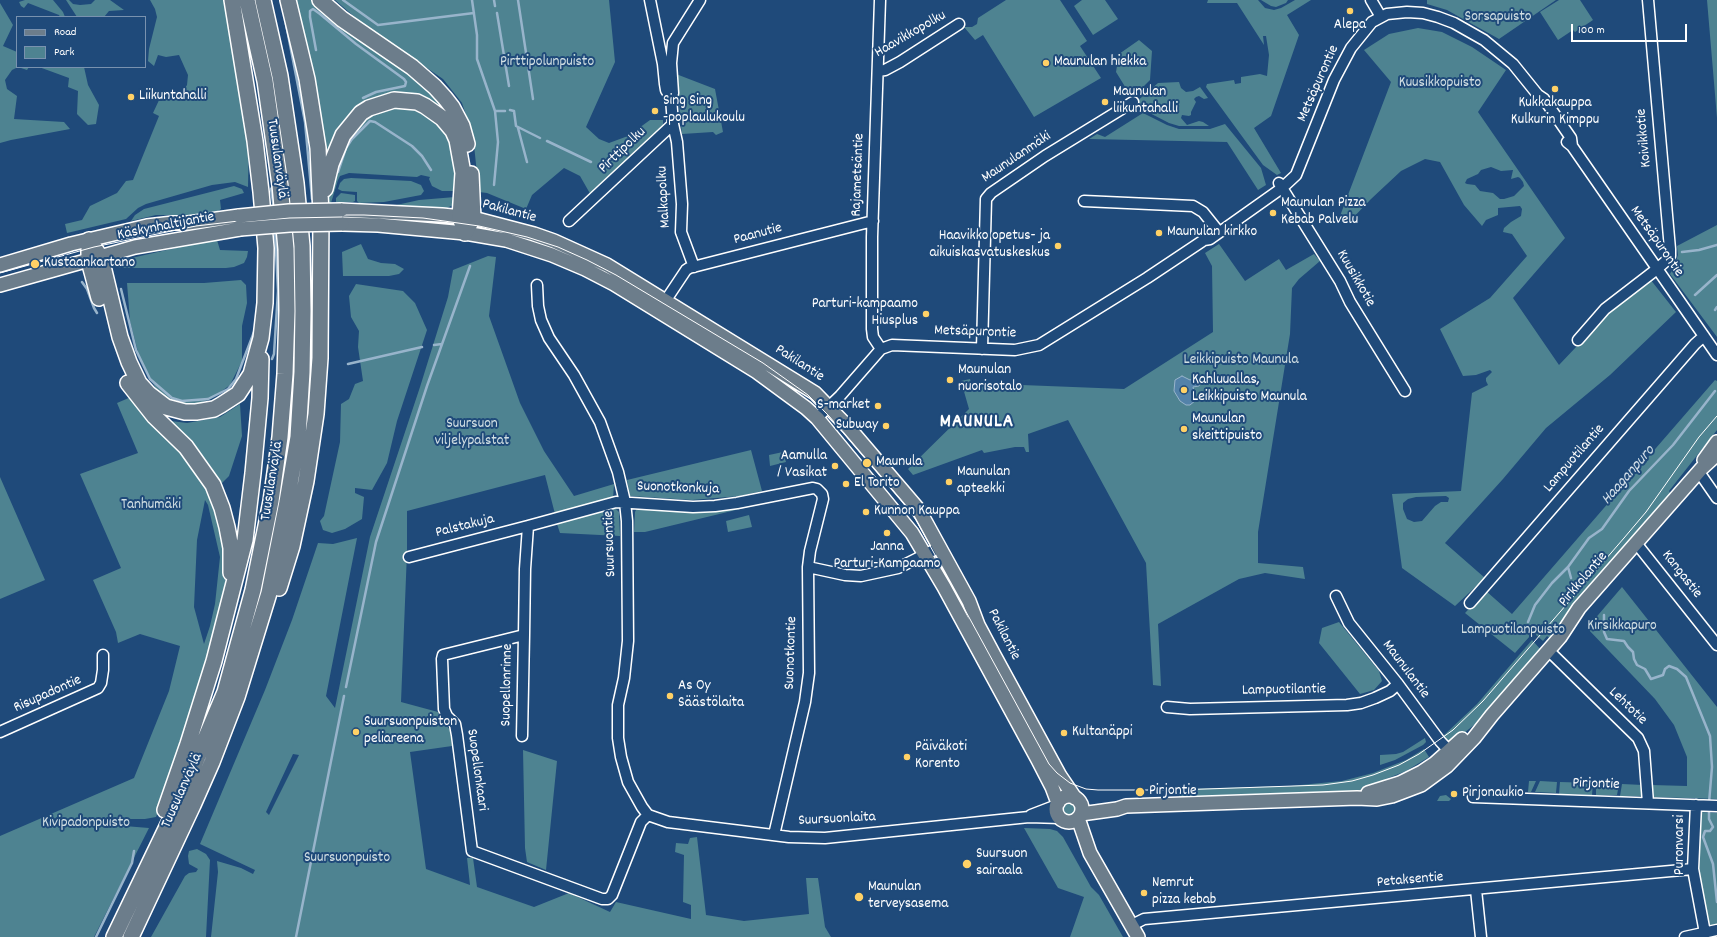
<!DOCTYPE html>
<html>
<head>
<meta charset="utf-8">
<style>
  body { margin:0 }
  #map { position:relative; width:1717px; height:937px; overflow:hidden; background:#1f4a7a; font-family:Dekko,sans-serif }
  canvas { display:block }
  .legend { position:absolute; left:16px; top:16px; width:130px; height:52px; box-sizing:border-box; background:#1f4a7a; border:1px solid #7992af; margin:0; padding:5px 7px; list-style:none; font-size:12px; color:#fff }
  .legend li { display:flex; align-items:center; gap:8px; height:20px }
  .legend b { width:20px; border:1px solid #7992af }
  .scale { position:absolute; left:1571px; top:24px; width:116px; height:18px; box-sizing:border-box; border:2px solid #fff; border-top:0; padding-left:5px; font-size:12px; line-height:14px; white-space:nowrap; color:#fff; -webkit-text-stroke:3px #1f4a7a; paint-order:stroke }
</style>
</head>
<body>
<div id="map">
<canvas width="1717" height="937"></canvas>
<ul class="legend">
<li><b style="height:5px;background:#6c7d8b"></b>Road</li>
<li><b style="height:11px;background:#4e8391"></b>Park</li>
</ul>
<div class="scale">100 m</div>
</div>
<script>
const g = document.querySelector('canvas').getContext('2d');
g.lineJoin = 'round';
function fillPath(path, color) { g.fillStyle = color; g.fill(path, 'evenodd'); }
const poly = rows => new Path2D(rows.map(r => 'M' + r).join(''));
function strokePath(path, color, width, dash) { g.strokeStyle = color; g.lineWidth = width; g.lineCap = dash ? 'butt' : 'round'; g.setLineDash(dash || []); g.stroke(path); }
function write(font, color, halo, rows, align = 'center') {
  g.font = font + ' Dekko,sans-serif'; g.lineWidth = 4; g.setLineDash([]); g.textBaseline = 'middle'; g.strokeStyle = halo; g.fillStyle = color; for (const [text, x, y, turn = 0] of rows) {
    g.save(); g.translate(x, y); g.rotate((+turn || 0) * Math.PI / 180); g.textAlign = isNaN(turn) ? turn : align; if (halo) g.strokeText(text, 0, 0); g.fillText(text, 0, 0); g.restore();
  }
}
fillPath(poly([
  [25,0,53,0,63,12,65,17,60,17,59,15,28,3,24,8,21,6,19,2],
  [66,0,69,0,73,4,80,5,91,4,95,0,110,0,124,10,109,11,104,17,77,17],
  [150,0,226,0,249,137,248,187,235,182,212,185,146,204,138,208,126,219,67,233,65,224,82,220,90,206,117,193,126,181,133,180,159,116,153,113,160,98,182,93,187,85,188,75,179,55,166,57,158,55,154,66,148,61,149,49,157,17,155,9],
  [290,0,314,0,410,73,450,112,371,103,324,177],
  [335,0,609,0,615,62,586,127,599,139,609,143,628,136,650,120,663,120,663,125,657,135,592,197,580,176,564,168,532,195,526,209,487,193,479,192,473,136,462,103,443,79,364,25],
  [1006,0,1060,0,1087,41,1080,46,1101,78,1034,117,983,35,975,40,964,27,972,27,977,24,978,18],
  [1082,0,1105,0,1118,19,1093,35,1074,6],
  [1208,0,1258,0,1265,8,1274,10,1281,8,1295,0,1311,0,1287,15,1299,35,1271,116,1254,128,1281,173,1277,175,1263,165,1206,87,1207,84,1234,80,1235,84,1241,83,1241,77,1260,74,1267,76,1269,55,1266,36,1263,36,1264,45,1237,3,1207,3],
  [1261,0,1288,0,1286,3,1276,7,1271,6],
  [1427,0,1556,0,1499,39,1447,10,1427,4],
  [1559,0,1580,0,1593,20,1575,32,1573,30,1558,40,1540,12],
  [1707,0,1717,0,1717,118],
  [0,3,13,25,3,46,17,52,17,67,29,67,27,70,18,67,12,70,5,80,7,89,17,96,14,119,64,122,70,129,11,140,0,143],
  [1418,28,1442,32,1472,47,1506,70,1478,112,1565,238,1513,298,1559,365,1612,309,1650,279,1676,312,1610,375,1546,428,1503,479,1445,543,1485,578,1455,606,1402,568,1392,494,1461,491,1472,393,1488,385,1486,381,1486,378,1492,372,1490,370,1476,375,1463,376,1440,329,1490,298,1527,256,1512,234,1503,232,1504,228,1511,222,1521,216,1522,209,1520,206,1498,208,1498,215,1486,220,1482,226,1464,205,1440,162,1425,159,1401,171,1371,199,1349,222,1340,216,1391,82,1364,50,1389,34],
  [1491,167,1501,171,1513,170,1511,179,1518,177,1520,178,1523,182,1524,186,1514,196,1504,199,1500,199,1493,193,1480,191,1475,185,1467,184,1465,183,1467,179,1478,174,1481,170],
  [1446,496,1449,498,1448,502,1441,502,1435,506,1422,521,1414,522,1407,519,1403,509,1403,503,1408,499,1416,497],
  [1139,40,1152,51,1150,80,1132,98,1116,72,1119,54],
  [39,67,84,67,88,85,99,105,96,124,88,125,77,114,78,91,68,87,69,78],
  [676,74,715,89,723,132,716,135,713,132,682,134],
  [1179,82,1181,88,1186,92,1193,91,1200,87,1208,98,1204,99,1199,96,1196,97,1194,99,1196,102,1191,112,1191,115,1189,116,1182,115,1181,118,1187,125,1199,121,1203,122,1209,126,1179,126,1169,123,1140,108,1135,103,1158,83],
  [392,106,421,110,447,132,457,162,456,191,442,191,432,186,429,179,430,177,421,175,417,177,349,173,340,176,338,180,331,203,327,203,330,182,339,152,362,119],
  [1143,113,1167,125,1179,129,1210,129,1225,124,1261,168,1266,185,1258,190,1227,142,1089,139,1097,134,1105,137],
  [351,178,411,181,421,185,424,191,421,195,384,202,359,203,357,201,357,192,342,191,338,189,340,183,344,179],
  [234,186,242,189,244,193,220,200,221,209,218,211,191,215,156,215,131,221,135,215,144,209],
  [341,193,355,195,355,201,353,202,336,202,336,198],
  [455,197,453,205,445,209,392,206,419,200],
  [1717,225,1717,337,1670,274,1675,264,1678,255,1677,246],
  [217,240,220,250,248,251,247,257,244,263,234,267,226,268,118,268,117,266,122,260,127,259,180,247],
  [361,244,368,259,381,263,395,264,404,269,399,274,389,276,343,276,342,252],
  [1219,244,1245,281,1279,259,1286,270,1314,254,1320,261,1299,279,1292,288,1290,334,1258,532,1258,563,1303,567,1305,579,1265,573,1239,579,1158,624,1161,686,1153,685,1146,563,1068,420,1028,434,1029,452,1026,452,1024,447,1015,447,984,453,982,450,913,475,908,469,969,409,961,381,970,379,971,383,1124,389,1213,332,1212,266,1205,253],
  [488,256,496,257,489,316,520,403,544,451,574,496,614,484,613,499,555,514,545,475,407,511,407,552,401,702,438,712,440,717,450,730,452,746,410,752,426,869,470,885,467,858,473,858,477,887,534,907,569,893,610,912,616,902,691,919,691,905,683,902,684,855,675,852,676,843,688,844,690,838,697,837,706,915,744,921,809,914,806,878,818,878,825,927,831,937,211,937,218,872,217,861,241,868,253,874,255,870,200,844,265,690,292,620,318,543,333,544,357,538,326,696,335,708,370,537,420,387,448,297,453,270],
  [293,754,299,755,269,815,266,812],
  [241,280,246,285,247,303,242,326,242,361,230,385,211,399,193,405,172,402,155,387,139,356,130,321,127,283,204,283],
  [356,284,403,291,415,303,427,330,397,421,387,463,372,490,355,488,355,493,364,497,362,519,345,529,332,533,323,530,320,521,324,516,340,442,341,404,349,399,355,384,363,381,358,347,359,331,351,317,349,296],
  [1715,380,1717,381,1717,430,1669,491,1670,493,1668,501,1552,640,1547,636,1543,641,1536,635,1537,628,1515,653,1465,613,1486,591,1512,614],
  [131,397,169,435,212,495,226,553,226,578,221,604,193,712,173,777,156,817,145,819,114,819,112,825,149,828,94,937,0,937,0,836,134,778,169,691,180,646,140,634,118,643,116,632,93,580,121,568,80,474,138,453,117,403],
  [205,500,208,505,220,557,215,604,210,626,204,644,194,607,197,540],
  [240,404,242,436,229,476,222,483,193,442,171,421,187,423,220,417],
  [751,450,762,491,740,496,692,500,630,496,627,480],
  [783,452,786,462,770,466,769,455],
  [0,477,45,580,0,599],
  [773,501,645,532,634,532,635,512,637,508,730,508],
  [612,509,616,509,619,512,620,536,560,533,557,524],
  [749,515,752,527,728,532,726,521],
  [1622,587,1717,707,1717,799,1654,797,1652,785,1687,786,1687,757,1674,725,1655,699,1587,628],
  [1339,622,1379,671,1382,681,1374,690,1360,694,1319,643,1322,628],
  [1532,640,1542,651,1489,713,1454,741,1447,742,1442,737,1477,704],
  [1425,738,1426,742,1423,745,1395,760,1380,765,1380,755,1396,754,1403,752],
  [1424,749,1429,757,1406,771,1386,779,1387,783,1362,793,1179,800,1179,789,1290,786,1342,781,1373,773,1406,760],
  [523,750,557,761,546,870,527,862,525,848],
  [1529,781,1536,781,1531,792,1528,792],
  [1540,781,1557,782,1556,793,1535,792],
  [1560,782,1593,783,1592,795,1559,794],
  [1596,783,1619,784,1617,795,1596,795],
  [1622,784,1643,785,1643,796,1620,796],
  [1446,795,1451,799,1449,801,1437,801,1440,796],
  [1067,802,1072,803,1076,807,1075,813,1072,816,1067,816,1062,806],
  [1700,812,1717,813,1717,925,1711,927,1709,926,1697,870],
  [1024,828,1050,829,1057,831,1063,837,1091,887,1099,895,1123,937,1070,937,1084,897,1058,888],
  [197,849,206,854,210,860,206,937,151,937,185,876,189,873,196,872,198,869,189,864,188,856,189,851]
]), '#4e8391');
const water = poly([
  [1182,376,1190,380,1197,377,1201,381,1199,386,1193,387,1196,400,1190,405,1186,405,1180,401,1174,391,1175,380,1182,376]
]);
fillPath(water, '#5382a9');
strokePath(water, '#98b4cb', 1);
strokePath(poly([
  [343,0,378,25,474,13],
  [472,0,477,35,477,59,495,111,498,142,494,185],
  [494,0,495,6],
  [518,0,533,99],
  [497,13,509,86],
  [286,24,305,122,312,199],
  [316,50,310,17,310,11,313,9,320,14,356,44,404,79,406,82,405,86,376,92,363,98],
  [510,110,514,111,516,126,540,138],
  [495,111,505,111],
  [518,128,527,162],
  [547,141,591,162],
  [338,172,346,148,352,139,370,121,375,122,412,146,422,156,431,170],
  [273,187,271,189,274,209],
  [1682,252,1699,250,1717,245],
  [82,282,87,289,94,308,97,313],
  [121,289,136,350,150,379,172,398,182,401,208,399,228,389,236,379,254,332],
  [1695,295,1717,275],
  [1715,310,1717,307],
  [434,345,442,344],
  [272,359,274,354,278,291,275,230],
  [348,364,422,347],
  [1571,578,1568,567,1589,538,1602,529,1629,491,1673,445,1715,391],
  [1604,615,1604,632,1607,639,1624,641,1628,647,1633,652,1634,659,1637,665,1645,669,1651,679,1663,675,1665,669,1669,666,1677,669,1686,677,1710,736,1712,767,1709,803],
  [1528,622,1535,605,1552,583,1568,567],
  [346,687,376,542,427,386,470,266],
  [1709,808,1709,819,1713,827,1710,831,1705,831,1703,837,1713,864,1717,902],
  [96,937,132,863,134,851],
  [296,937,344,696]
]), '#98b4cb', 2.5);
const minor = poly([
  [880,0,872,237,872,329,873,337,881,349],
  [1371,0,1381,17],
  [878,71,885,70,900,62,959,24],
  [671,98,673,93,671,63,673,43,700,0],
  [673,124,677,142,682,204,681,232,694,267],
  [1567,142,1572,146,1717,355],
  [1279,183,1340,281,1350,302,1405,391],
  [1084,201,1193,206,1203,212,1219,232],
  [569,221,673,124,671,98,666,90,665,84,663,64,650,0],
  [537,285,538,306,541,320,549,338,574,375,600,422,618,472,625,502,627,521,628,641,624,678,618,705,618,738,621,757,628,782,642,807,648,815,668,822,789,837,825,838,1029,817,1060,818],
  [666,300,686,270,689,268,873,221],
  [1578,340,1605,309,1657,269,1666,261,1670,256,1670,249,1648,0],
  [982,349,986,199,991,193,1045,156,1133,102],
  [817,418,840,396,881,349,892,345,1015,350,1039,345,1147,278,1204,240,1210,239,1282,188,1296,175,1334,80,1351,48,1372,22,1387,14,1407,12,1423,13,1438,17,1454,23,1484,40,1513,64,1538,95,1544,99,1571,138,1572,146],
  [1699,472,1717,498],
  [1636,543,1717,645],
  [409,557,528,526],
  [808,567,845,575,861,576,898,568,940,547],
  [1336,596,1349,623,1398,684,1440,741,1453,755],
  [1470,603,1695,344,1704,336],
  [1548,650,1638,738,1644,751,1648,803],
  [1167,707,1190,709,1347,705,1361,703,1375,698,1390,691,1398,684],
  [0,732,98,688,101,683,103,670,103,655],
  [522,736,524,635],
  [1473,797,1717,806],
  [1696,805,1693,869,1705,933],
  [648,815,641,822,612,895,608,899,602,899,472,851,457,735,455,724,447,716,444,709,442,659,443,655,524,635,525,569,528,526,616,502,693,507,715,506,737,503,813,488,817,489,822,494,823,499,810,551,808,567,809,673,805,702,774,835],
  [1031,815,1057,805],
  [1476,890,1481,937],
  [1132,925,1144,919,1693,869],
  [1685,937,1717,930]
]);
const major = poly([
  [341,210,442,215,473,218,534,234,554,241,607,265,815,393,849,428,919,510,969,601,978,625,994,655,1060,776,1075,798],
  [342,224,378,225,465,233,506,240,552,255,585,269,614,284,757,372,806,408,817,418,912,533,944,587,1038,760,1052,787,1058,803],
  [0,265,71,244,147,226,173,223,188,223,239,216],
  [0,285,135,247,240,229],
  [1704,460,1717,442],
  [1368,793,1400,783,1422,772,1434,764,1462,739],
  '1056 809a13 13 0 1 1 26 0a13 13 0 1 1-26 0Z',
  [1081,814,1117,809,1126,806,1357,798,1377,799,1392,796,1421,785,1447,766,1474,738,1492,715,1560,637,1579,608,1702,468,1717,454],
  [1078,818,1090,853,1138,937]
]);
const highway = poly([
  [320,0,342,19,412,67,435,87,445,98,452,107,462,126,467,144],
  [325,189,331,164,343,135,361,113,369,108,394,100,417,102,425,106,442,118,453,131,457,140,463,173,460,217,465,233],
  [465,233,473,218,471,174],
  [89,240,101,258,120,337,129,362,139,383,149,394,166,407,185,412,196,412,214,409,221,405,238,394,251,374,261,338,265,303,266,248,261,192,255,141,232,0],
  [89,240,89,261,99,298],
  [128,383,154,416,186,447,213,485,222,508,227,527,231,548,231,573],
  [279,588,292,546,306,481,316,414,320,358,321,215,318,148,307,79,288,0],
  [165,810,188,744,214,661,245,540,253,473,260,398,261,359],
  [114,937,177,806,225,692,253,590,271,501,280,437,285,374,287,311,286,249,280,185,265,81,247,0],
  [131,937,193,805,212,762,237,697,269,593,287,502,298,437,302,372,303,311,302,246,296,183,280,76,263,0]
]);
strokePath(minor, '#fff', 13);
strokePath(major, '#fff', 16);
strokePath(highway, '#fff', 18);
strokePath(minor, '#1f4a7a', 10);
strokePath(major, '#6c7d8b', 13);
strokePath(highway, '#6c7d8b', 15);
strokePath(poly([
  [0,273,94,247,196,226,273,217,313,215,364,215,423,218,479,226,527,237,558,247,587,260,616,275,763,363,808,395,829,416,901,500,916,520,1049,764,1057,773,1070,783,1086,789,1098,790,1176,790,1323,785,1352,781,1373,775,1399,765,1419,754,1453,730,1483,701,1624,538,1646,512,1699,437,1717,416]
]), '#fff', 1);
const majorBridge = poly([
  [239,216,289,211,341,210],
  [240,229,290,225,342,224]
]);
strokePath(majorBridge, '#fff', 16, []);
strokePath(majorBridge, '#6c7d8b', 13);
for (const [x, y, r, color] of [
  [1350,11,4,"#ffd166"],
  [1046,63,4,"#ffd166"],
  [1555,89,4,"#ffd166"],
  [131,97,4,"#ffd166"],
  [1105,102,4,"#ffd166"],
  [655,111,4,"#ffd166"],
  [1273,213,4,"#ffd166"],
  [1159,233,4,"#ffd166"],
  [1058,246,4,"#ffd166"],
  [35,264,5,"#ffd166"],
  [926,314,4,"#ffd166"],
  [950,380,4,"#ffd166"],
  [1184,390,4,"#ffd166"],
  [878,406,4,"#ffd166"],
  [886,426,4,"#ffd166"],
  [1184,429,4,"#ffd166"],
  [867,463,5,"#ffd166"],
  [835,466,4,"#ffd166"],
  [949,482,4,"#ffd166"],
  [846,484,4,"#ffd166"],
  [866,512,4,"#ffd166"],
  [887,533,4,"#ffd166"],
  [670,696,4,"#ffd166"],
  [356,732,4,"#ffd166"],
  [1064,733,4,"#ffd166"],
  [907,757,4,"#ffd166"],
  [1140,792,5,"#ffd166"],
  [1454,794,4,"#ffd166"],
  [967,864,5,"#ffd166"],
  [1144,893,4,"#ffd166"],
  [859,897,5,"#ffd166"]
]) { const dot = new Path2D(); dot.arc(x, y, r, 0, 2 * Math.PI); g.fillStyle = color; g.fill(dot); strokePath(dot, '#1f4a7a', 1.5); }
write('15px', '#d3e0e4', '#1f4a7a', [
  ["Sorsapuisto",1498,18],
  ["Pirttipolunpuisto",547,63],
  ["Kuusikkopuisto",1440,84],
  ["Leikkipuisto Maunula",1241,361],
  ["Suursuon",472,425],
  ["viljelypalstat",472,442],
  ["Tanhumäki",151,506],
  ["Kirsikkapuro",1622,627],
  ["Lampuotilanpuisto",1513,631],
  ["Kivipadonpuisto",86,824],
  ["Suursuonpuisto",347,859]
]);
write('15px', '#fff', '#1f4a7a', [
  ["Alepa",1350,26,"center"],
  ["Maunulan hiekka",1054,63],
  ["Maunulan",1113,93],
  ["liikuntahalli",1113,110],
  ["Liikuntahalli",139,97],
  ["Sing Sing",663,102],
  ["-poplaulukoulu",663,119],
  ["Kukkakauppa",1555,104,"center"],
  ["Kulkurin Kimppu",1555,121,"center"],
  ["Maunulan Pizza",1281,204],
  ["Kebab Palvelu",1281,221],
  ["Maunulan kirkko",1167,233],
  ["Haavikko opetus- ja",1050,237,"right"],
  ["aikuiskasvatuskeskus",1050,254,"right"],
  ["Kustaankartano",44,264],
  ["Parturi-kampaamo",918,305,"right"],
  ["Hiusplus",918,322,"right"],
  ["Maunulan",958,371],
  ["nuorisotalo",958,388],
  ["Kahluuallas,",1192,381],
  ["Leikkipuisto Maunula",1192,398],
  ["S-market",870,406,"right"],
  ["Maunulan",1192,420],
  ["skeittipuisto",1192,437],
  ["Subway",878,426,"right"],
  ["Aamulla",827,457,"right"],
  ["/ Vasikat",827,474,"right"],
  ["Maunula",876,463],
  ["Maunulan",957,473],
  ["apteekki",957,490],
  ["El Torito",854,484],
  ["Kunnon Kauppa",874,512],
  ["Janna",887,548,"center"],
  ["Parturi-Kampaamo",887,565,"center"],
  ["As Oy",678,687],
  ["Säästölaita",678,704],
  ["Suursuonpuiston",364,723],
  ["peliareena",364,740],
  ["Kultanäppi",1072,733],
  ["Päiväkoti",915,748],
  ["Korento",915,765],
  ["Pirjontie",1149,792],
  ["Pirjonaukio",1462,794],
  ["Suursuon",976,855],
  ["sairaala",976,872],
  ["Nemrut",1152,884],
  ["pizza kebab",1152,901],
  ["Maunulan",868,888],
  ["terveysasema",868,905]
], 'left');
write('15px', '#fff', '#1f4a7a', [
  ["Haavikkopolku",911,35,-30],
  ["Metsäpurontie",1319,84,-66],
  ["Koivikkotie",1645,138,-95],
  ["Pirttipolku",623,151,-44],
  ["Maunulanmäki",1017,158,-34],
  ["Tuusulanväylä",276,159,82],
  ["Rajametsäntie",859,175,-88],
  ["Malkapolku",665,197,-93],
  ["Pakilantie",509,212,15],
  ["Käskynhaltijantie",166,227,-11],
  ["Paanutie",758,235,-15],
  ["Metsäpurontie",1656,242,55],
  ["Kuusikkotie",1355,279,60],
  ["Metsäpurontie",975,333,2],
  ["Pakilantie",799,364,33],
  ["Lampuotilantie",1575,459,-49],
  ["Tuusulanväylä",273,481,-81],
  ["Suonotkonkuja",678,489,2],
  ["Palstakuja",465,527,-14],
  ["Suursuontie",611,544,-92],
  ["Kangastie",1681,575,52],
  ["Pirkkolantie",1584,580,-50],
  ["Pakilantie",1003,635,63],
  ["Suonotkontie",792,653,-88],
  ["Maunulantie",1405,670,53],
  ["Suopellonrinne",508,685,-89],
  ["Lampuotilantie",1284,691,-1],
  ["Risupadontie",48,695,-24],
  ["Lehtotie",1627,707,44],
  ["Suopellonkaari",476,770,82],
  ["Pirjontie",1596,785,2],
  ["Tuusulanväylä",183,791,-66],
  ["Suursuonlaita",837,820,-3],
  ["Puronvarsi",1681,845,-90],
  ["Petaksentie",1410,881,-5]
]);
write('italic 16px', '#d4e0ea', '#1f4a7a', [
  ["Haaganpuro",1629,476,-49]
]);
g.letterSpacing = '1px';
write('bold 19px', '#fff', '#1f4a7a', [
  ["MAUNULA",977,423]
]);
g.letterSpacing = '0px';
</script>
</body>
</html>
